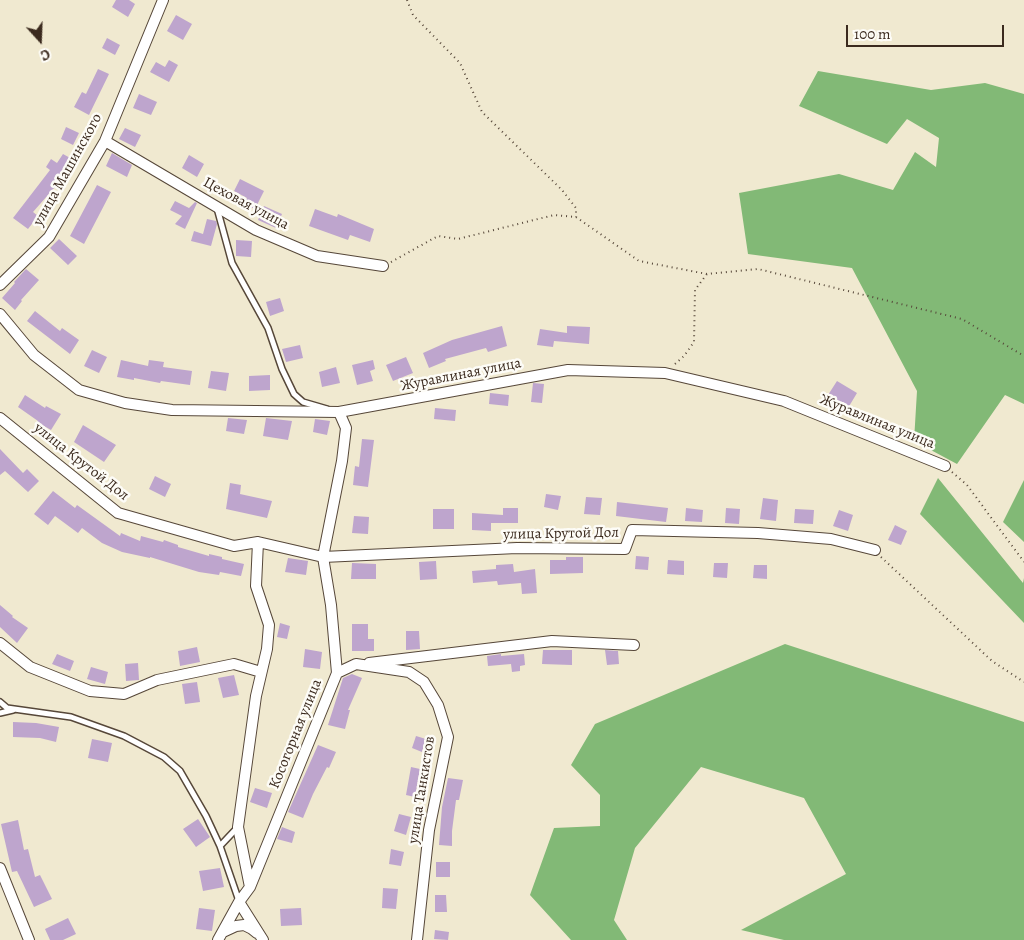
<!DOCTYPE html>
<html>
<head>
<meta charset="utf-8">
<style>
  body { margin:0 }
  #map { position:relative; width:1024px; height:940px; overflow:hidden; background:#f0e9d0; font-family:Alegreya,serif }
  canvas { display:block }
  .north { position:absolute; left:15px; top:15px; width:50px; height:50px; -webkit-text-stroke:4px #fdfcf7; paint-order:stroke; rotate:160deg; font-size:14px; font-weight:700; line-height:20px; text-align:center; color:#3b2a1e }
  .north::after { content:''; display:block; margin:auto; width:18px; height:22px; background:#3b2a1e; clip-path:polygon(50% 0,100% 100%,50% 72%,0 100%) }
  .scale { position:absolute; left:846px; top:25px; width:158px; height:22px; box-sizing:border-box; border:2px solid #3b2a1e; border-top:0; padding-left:6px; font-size:15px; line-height:18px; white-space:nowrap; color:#3b2a1e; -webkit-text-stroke:4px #fdfcf7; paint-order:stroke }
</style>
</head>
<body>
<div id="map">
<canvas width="1024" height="940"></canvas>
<div class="north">С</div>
<div class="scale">100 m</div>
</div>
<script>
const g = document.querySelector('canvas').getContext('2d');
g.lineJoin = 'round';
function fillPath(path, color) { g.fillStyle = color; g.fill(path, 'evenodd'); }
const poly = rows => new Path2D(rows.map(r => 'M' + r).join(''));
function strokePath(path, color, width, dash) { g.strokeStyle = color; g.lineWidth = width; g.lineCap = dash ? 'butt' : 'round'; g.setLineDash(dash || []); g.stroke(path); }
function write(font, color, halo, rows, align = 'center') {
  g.font = font + ' Alegreya,serif'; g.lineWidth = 5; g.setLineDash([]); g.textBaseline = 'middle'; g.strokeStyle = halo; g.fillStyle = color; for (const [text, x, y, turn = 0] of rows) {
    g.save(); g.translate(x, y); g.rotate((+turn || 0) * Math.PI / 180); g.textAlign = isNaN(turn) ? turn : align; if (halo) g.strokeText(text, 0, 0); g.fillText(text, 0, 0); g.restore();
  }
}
fillPath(poly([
  [818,71,931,90,985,83,1024,94,1024,404,1005,395,957,464,914,441,917,391,852,268,748,254,739,193,839,174,893,190,915,152,936,167,939,138,907,119,887,144,799,106],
  [938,478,1023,583,1024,578,1024,623,920,514],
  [1024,480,1024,542,1003,522],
  [785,644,1024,722,1024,940,784,940,741,930,846,874,804,798,701,767,635,848,614,920,627,940,571,940,530,895,554,828,600,826,600,795,571,765,595,724]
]), '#82b976');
fillPath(poly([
  [116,0,129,0,135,4,128,17,112,7],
  [176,15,192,24,183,40,167,31],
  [107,38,120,45,115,55,102,48],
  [169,60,178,65,169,82,150,72,156,62,165,67],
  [98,69,109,74,89,115,74,107,82,92,86,94],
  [139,94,157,102,151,115,133,108],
  [66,127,79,133,73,145,61,139],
  [125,128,141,135,135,147,119,139],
  [112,153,132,165,127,177,106,166],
  [63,154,72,159,55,187,33,212,38,216,28,229,13,218,50,170,46,167,51,159,57,163],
  [189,155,204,164,197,177,182,168],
  [240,179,264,191,255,209,244,204,247,198,234,191],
  [97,185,111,192,84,244,70,236],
  [175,201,189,208,195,202,197,203,185,229,175,224,182,216,170,210],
  [264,206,282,214,276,228,258,220],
  [315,209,337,217,338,214,374,229,370,242,350,235,348,240,309,226],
  [207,219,216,221,217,224,211,246,191,241,194,231,203,234],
  [59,239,77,256,68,265,50,248],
  [236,240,252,241,251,257,236,256],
  [26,269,39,280,21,300,22,301,15,310,2,298,15,283,14,282],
  [280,298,284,311,270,316,266,302],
  [35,311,60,331,62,328,79,340,70,354,27,321],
  [502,326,507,346,488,352,486,348,445,359,446,361,429,368,423,353,452,340],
  [567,326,590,327,589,344,554,341,553,347,537,345,540,329,567,333],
  [300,345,303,358,286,362,282,349],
  [92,350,107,357,99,373,84,366],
  [406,357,413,373,393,381,386,365],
  [121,360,148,366,149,360,164,362,163,367,192,371,190,385,161,381,160,383,134,378,134,380,117,377],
  [373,360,375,369,370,371,373,381,357,385,352,365],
  [336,367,340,383,322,387,319,372],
  [211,371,229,373,226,391,208,388],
  [270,375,270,390,249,391,249,376],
  [837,381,857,393,848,408,828,395],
  [533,383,544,384,542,403,531,402],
  [490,393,509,395,508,406,489,404],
  [25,395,45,408,46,406,61,414,51,430,37,422,38,421,18,407],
  [435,408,456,410,455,421,434,419],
  [228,418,247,420,244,434,226,431],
  [266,418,292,421,288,440,263,436],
  [315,419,330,421,327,435,313,432],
  [83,425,116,445,104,462,74,442],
  [362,439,374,440,368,487,353,485,355,466,359,467],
  [0,449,23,473,27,469,39,481,28,492,5,471,0,475],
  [155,476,171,484,165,497,149,489],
  [230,483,241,485,240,494,272,501,267,518,226,509],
  [53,491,75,508,77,505,120,536,121,533,140,541,141,536,163,542,164,540,178,545,178,547,209,556,209,554,222,557,222,559,244,564,241,576,220,572,219,575,199,572,150,557,150,558,122,552,102,543,82,528,78,533,55,516,48,525,34,514],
  [546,494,561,496,558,510,544,507],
  [586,497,602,498,600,515,584,514],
  [763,498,778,500,776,521,760,519],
  [617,502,668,508,666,522,616,516],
  [503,508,518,508,518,523,491,523,491,531,472,530,472,513,503,515],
  [686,508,703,510,702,522,685,521],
  [726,508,740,509,739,524,725,523],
  [433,509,454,509,454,529,433,529],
  [795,509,814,510,813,524,794,523],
  [839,510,853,515,848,531,833,526],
  [354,516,369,517,368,534,352,533],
  [895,525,907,531,901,545,888,540],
  [636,556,649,557,648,570,635,569],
  [566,557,583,557,583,573,550,574,550,560,566,560],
  [288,558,308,561,306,575,285,572],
  [668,560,684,561,684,575,667,574],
  [436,561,437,579,420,580,419,562],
  [352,563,376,564,376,579,351,579],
  [714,563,728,563,727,578,713,577],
  [513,564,514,572,535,569,537,593,522,594,521,583,498,585,497,581,473,583,472,571,496,569,496,565],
  [754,565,767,565,767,579,753,578],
  [0,605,13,616,12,617,28,628,17,643,0,627],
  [280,623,290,626,287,639,277,637],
  [352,624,368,624,368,639,374,639,374,651,352,651],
  [406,631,419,631,420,649,406,650],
  [197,647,200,662,180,666,178,651],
  [305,649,322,652,320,669,303,667],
  [543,650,572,650,572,665,542,664],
  [605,650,618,651,619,664,607,665],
  [57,654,74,661,70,671,52,664],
  [501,654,501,656,524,654,525,665,520,666,520,671,512,672,511,664,488,666,487,656],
  [138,663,139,680,126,681,125,664],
  [91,667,108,672,105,684,87,679],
  [352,674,362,678,348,710,350,710,345,729,328,725,343,678],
  [234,675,239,695,223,698,218,678],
  [197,682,200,702,185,704,182,684],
  [13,722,36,723,59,727,56,742,40,738,13,737],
  [416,736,426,739,422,752,412,748],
  [92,739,112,743,108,762,88,758],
  [318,745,336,752,329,768,327,767,313,794,303,818,288,812],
  [411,767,420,769,415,797,406,795],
  [448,778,463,780,459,800,456,800,452,831,452,846,439,845,442,807],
  [255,788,272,793,267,808,250,802],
  [399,814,411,817,406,835,394,831],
  [198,819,210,837,196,847,183,829],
  [18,820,24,850,28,849,35,877,40,875,52,899,34,907,17,871,12,872,1,824],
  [282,827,295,832,292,843,277,839],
  [391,849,404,852,401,866,389,864],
  [436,862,450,862,450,877,436,877],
  [220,868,224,887,203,891,199,871],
  [383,888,398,889,396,909,382,908],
  [435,895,446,895,447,912,435,912],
  [199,908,215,910,212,931,196,929],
  [301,908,302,925,281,926,280,909],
  [68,918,76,934,63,940,50,940,45,929],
  [435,930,449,932,448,940,434,939]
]), '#bea5cd');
const service = poly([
  [217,208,232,263,268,328,282,369,294,394,303,402,327,409],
  [0,702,7,708,71,717,124,736,164,757,180,771,206,816,220,846],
  [0,713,13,710],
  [238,827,220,846,239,901]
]);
const minor = poly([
  [105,141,256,230,317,256,383,266],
  [0,285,49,237,105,141,163,0],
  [0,314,34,355,79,390,125,403,172,410,339,412,568,370,665,373,784,401,945,466],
  [0,418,118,513,234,546,258,542,323,557,517,548,625,549,632,530,758,533,831,539,875,550],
  [0,643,30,667,90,691,124,694,157,680,234,664,261,672],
  [369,663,552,641,634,645],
  [337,673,356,664,409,672,424,682,438,705,448,737,429,830,417,940],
  [0,868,29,940],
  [250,887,238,827,256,696,267,649,269,625,256,586,258,542],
  [239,902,263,940],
  [223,932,236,926,244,925,252,929,257,933],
  [218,940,239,902,250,887,337,673,331,605,323,557,342,461,346,428,339,412]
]);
strokePath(service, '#564739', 8);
strokePath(minor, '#564739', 12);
strokePath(poly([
  [407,0,413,15,460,63,482,112,562,190,576,208,576,217],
  [391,262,438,236,458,239,554,215,576,217,639,261,707,274,758,269,962,319,1024,356],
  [675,364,684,356,694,342,695,290,707,274],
  [952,472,967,485,1024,562],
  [881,557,992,661,1024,682]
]), '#564739', 2, [1, 4]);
strokePath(service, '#fff', 5);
strokePath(minor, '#fff', 10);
write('15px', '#3b2a1e', '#fdfcf7', [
  ["улица Машинского",68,170,-61],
  ["Цеховая улица",246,204,28],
  ["Журавлиная улица",461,375,-11],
  ["Журавлиная улица",877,422,22],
  ["улица Крутой Дол",81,462,38],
  ["улица Крутой Дол",561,534,-1],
  ["Косогорная улица",296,734,-68],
  ["улица Танкистов",422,790,-81]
]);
</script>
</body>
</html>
